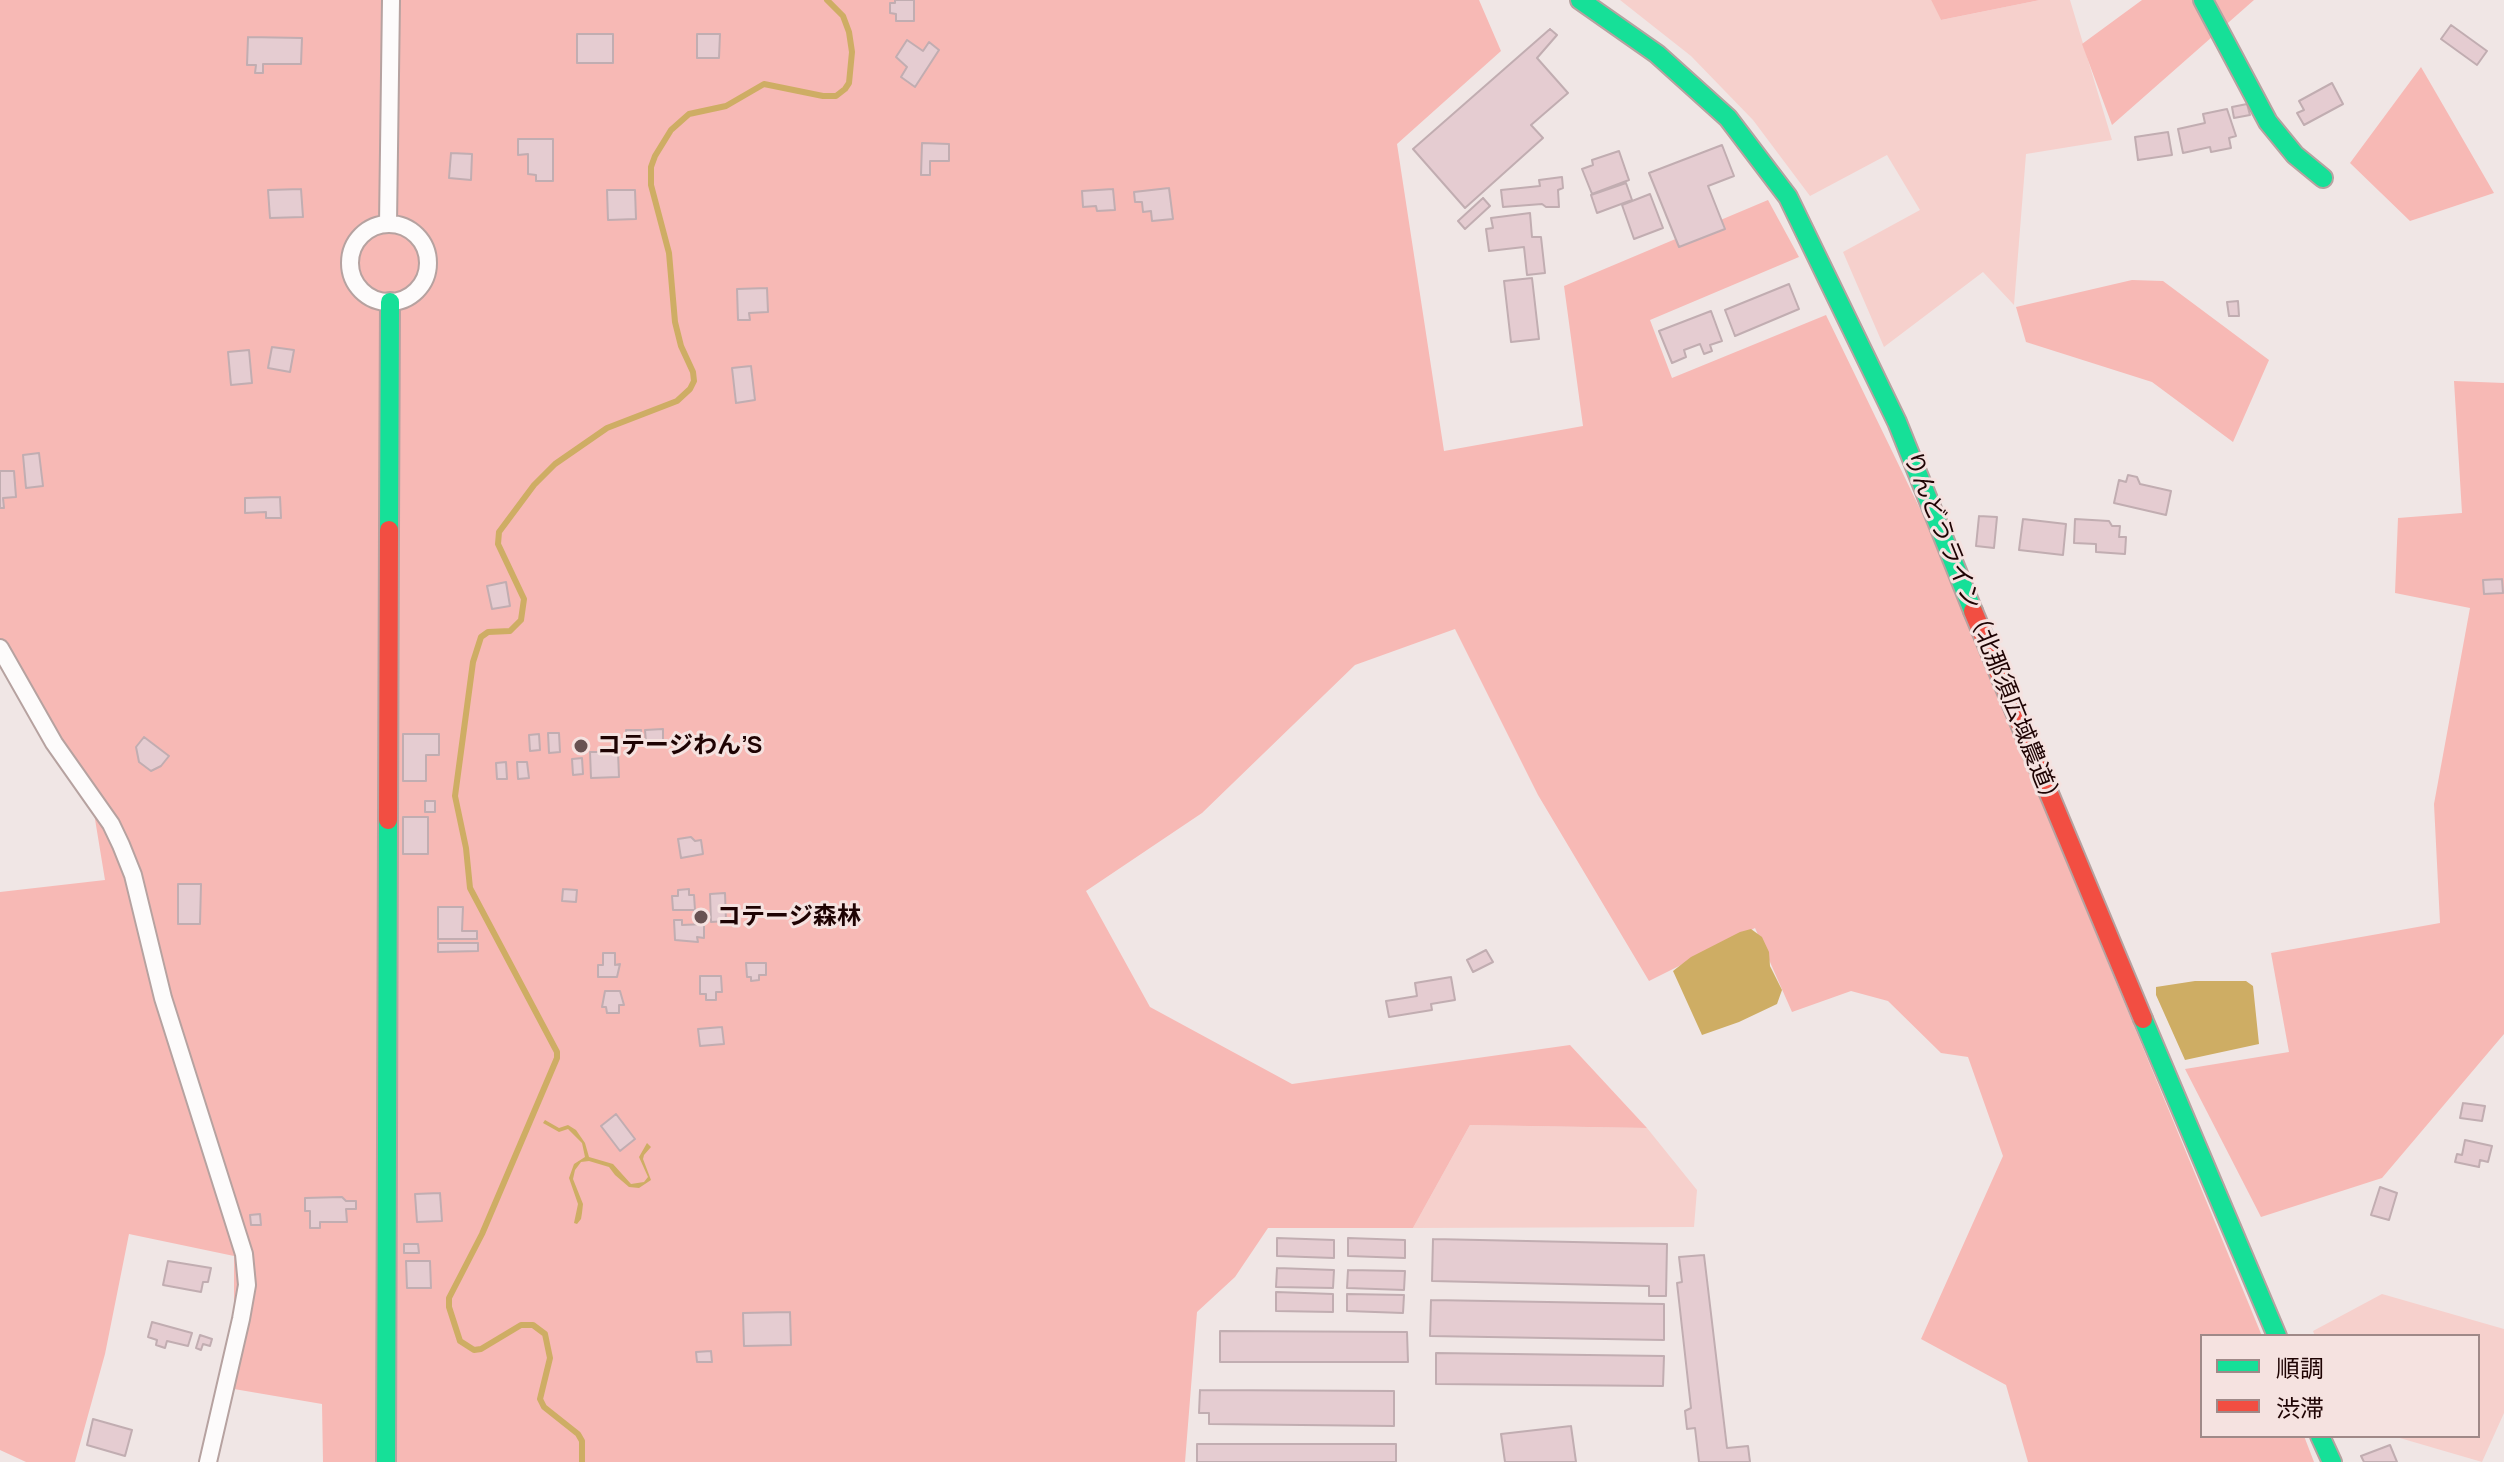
<!DOCTYPE html>
<html>
<head>
<meta charset="utf-8">
<style>
  body { margin:0 }
  #map { position:relative; width:2504px; height:1462px; overflow:hidden; background:#f0e6e5; font-family:Manrope,"Noto Sans JP",sans-serif }
  canvas { display:block }
  .legend { position:absolute; left:2200px; top:1334px; width:280px; height:104px; box-sizing:border-box; background:#f5e2e0; border:2px solid #9f8988; margin:0; padding:10px 14px; list-style:none; font-size:24px; color:#1e0303 }
  .legend li { display:flex; align-items:center; gap:16px; height:40px }
  .legend b { width:40px; border:2px solid #9f8988 }
</style>
</head>
<body>
<div id="map">
<canvas width="2504" height="1462"></canvas>
<ul class="legend">
<li><b style="height:10px;background:#16e098"></b>順調</li>
<li><b style="height:10px;background:#f24e42"></b>渋滞</li>
</ul>
</div>
<script>
const g = document.querySelector('canvas').getContext('2d');
g.lineJoin = 'round';
function fillPath(path, color) { g.fillStyle = color; g.fill(path, 'evenodd'); }
const poly = rows => new Path2D(rows.map(r => 'M' + r).join(''));
function strokePath(path, color, width, dash) { g.strokeStyle = color; g.lineWidth = width; g.lineCap = dash ? 'butt' : 'round'; g.setLineDash(dash || []); g.stroke(path); }
function write(font, color, halo, rows, align = 'center') {
  g.font = font + ' Manrope,"Noto Sans JP",sans-serif'; g.lineWidth = 6; g.setLineDash([]); g.textBaseline = 'middle'; g.strokeStyle = halo; g.fillStyle = color; for (const [text, x, y, turn = 0] of rows) {
    g.save(); g.translate(x, y); g.rotate((+turn || 0) * Math.PI / 180); g.textAlign = isNaN(turn) ? turn : align; if (halo) g.strokeText(text, 0, 0); g.fillText(text, 0, 0); g.restore();
  }
}
fillPath(poly([
  [1620,0,1931,0,1941,20,2040,0,2070,0,2112,140,2026,154,2014,305,1983,272,1884,347,1843,252,1920,210,1887,155,1810,196,1753,120,1691,56],
  [1470,1125,1647,1128,1697,1190,1694,1227,1413,1228],
  [2382,1294,2504,1329,2504,1413,2482,1462,2393,1436,2478,1436,2478,1336,2315,1336,2313,1331]
]), '#f6d0cc');
fillPath(poly([
  [0,0,1479,0,1501,51,1397,144,1444,451,1583,426,1564,286,1768,200,1799,257,1650,320,1672,378,1826,315,1923,515,2262,1336,2202,1336,2202,1436,2304,1436,2314,1462,2028,1462,2006,1385,1921,1339,2003,1156,1968,1057,1941,1053,1888,1001,1851,991,1792,1012,1755,928,1649,981,1538,795,1455,629,1355,665,1202,813,1086,891,1150,1007,1292,1084,1570,1045,1647,1128,1470,1125,1413,1228,1268,1228,1235,1277,1197,1312,1185,1462,323,1462,322,1404,234,1389,234,1256,129,1234,105,1354,75,1462,26,1462,0,1450,0,892,105,880,94,813,0,658],
  [1931,0,2040,0,1941,20],
  [2142,0,2254,0,2112,125,2082,44],
  [2421,67,2494,193,2410,221,2350,163],
  [2132,280,2163,281,2269,360,2233,442,2152,382,2026,342,2016,307],
  [2454,381,2504,383,2504,1034,2382,1178,2261,1217,2185,1069,2289,1052,2271,953,2440,923,2434,804,2470,608,2395,593,2398,518,2462,513]
]), '#f7b9b5');
fillPath(poly([
  [1751,929,1762,937,1769,952,1770,966,1782,990,1777,1004,1739,1022,1702,1035,1673,971,1691,957,1740,932],
  [2195,981,2246,981,2253,986,2259,1044,2185,1060,2156,995,2156,987],
  [545,1120,559,1128,568,1125,576,1130,585,1143,589,1157,613,1164,631,1184,644,1182,648,1177,639,1157,647,1143,651,1147,644,1155,643,1159,651,1180,639,1188,629,1187,615,1175,609,1167,589,1161,581,1162,575,1170,573,1179,583,1204,582,1213,581,1219,577,1224,574,1223,578,1204,569,1178,574,1164,585,1157,582,1143,568,1129,559,1132,543,1123]
]), '#cead64');
strokePath(poly([
  [582,1462,582,1441,578,1434,544,1407,540,1399,550,1358,545,1334,533,1325,521,1325,481,1349,474,1350,460,1341,449,1307,449,1298,482,1234,557,1058,557,1052,470,888,466,848,455,796,473,662,481,637,488,632,510,631,521,620,524,599,498,544,499,532,534,485,555,464,607,428,677,401,690,389,694,381,693,372,681,346,675,322,669,253,651,185,651,167,655,156,671,130,689,114,726,106,764,84,823,96,836,96,845,89,849,83,852,52,849,32,843,16,827,0]
]), '#cead64', 6);
const building = poly([
  [895,0,914,0,914,21,896,21,896,14,890,13,890,3,895,3,895,0],
  [2451,25,2487,51,2477,65,2441,39,2451,25],
  [1550,29,1557,35,1537,58,1568,93,1531,125,1543,138,1465,208,1413,149,1550,29],
  [577,34,613,34,613,63,577,63,577,34],
  [697,34,720,34,719,58,697,58,697,34],
  [248,37,302,38,301,64,263,64,263,73,255,73,256,65,247,65,248,37],
  [907,40,923,51,929,42,939,50,915,87,901,77,907,67,896,57,907,40],
  [2332,83,2343,104,2304,125,2297,113,2304,110,2299,101,2332,83],
  [2247,104,2250,115,2234,118,2232,107,2247,104],
  [2227,109,2236,136,2229,138,2231,148,2211,152,2210,147,2183,153,2178,129,2205,123,2203,114,2227,109],
  [2168,132,2172,155,2138,160,2135,137,2168,132],
  [518,139,553,139,553,181,536,181,536,175,528,174,528,154,518,155,518,139],
  [922,143,949,144,949,161,930,161,930,175,921,175,922,143],
  [1722,145,1734,176,1708,186,1725,229,1679,247,1649,173,1722,145],
  [1619,151,1629,180,1592,194,1582,169,1593,165,1592,160,1619,151],
  [451,153,472,154,471,180,449,178,451,153],
  [1562,177,1563,188,1558,190,1559,207,1546,207,1542,204,1503,207,1501,190,1540,186,1539,180,1562,177],
  [1626,183,1632,200,1597,213,1591,195,1626,183],
  [1169,188,1173,219,1152,221,1151,211,1143,212,1142,202,1135,202,1134,192,1169,188],
  [301,189,303,217,270,218,268,190,301,189],
  [1113,189,1115,210,1097,211,1096,206,1083,207,1082,191,1113,189],
  [607,190,635,190,636,219,608,220,607,190],
  [1650,194,1663,228,1634,239,1622,205,1650,194],
  [1483,198,1490,206,1465,229,1458,221,1483,198],
  [1530,213,1532,237,1541,237,1545,273,1527,275,1524,247,1489,251,1486,229,1493,228,1491,218,1530,213],
  [1532,278,1539,339,1511,342,1504,281,1532,278],
  [1789,284,1799,309,1735,336,1725,310,1789,284],
  [767,288,768,312,749,313,750,320,738,320,737,289,767,288],
  [2238,301,2239,316,2229,316,2227,302,2238,301],
  [1711,311,1722,341,1710,345,1712,351,1704,354,1700,344,1684,350,1686,357,1672,363,1659,331,1711,311],
  [272,347,294,350,290,372,268,368,272,347],
  [249,350,252,383,231,385,228,352,249,350],
  [751,366,755,400,736,403,732,368,751,366],
  [39,453,43,486,26,488,23,455,39,453],
  [0,471,14,471,16,497,3,498,4,508,0,508,0,471],
  [2128,475,2137,477,2140,484,2171,491,2166,515,2114,503,2119,480,2126,482,2128,475],
  [280,497,281,518,266,518,266,512,245,513,245,498,280,497],
  [1979,516,1997,517,1994,548,1976,546,1979,516],
  [2023,519,2066,524,2063,555,2019,550,2023,519],
  [2075,519,2109,521,2112,526,2120,526,2119,537,2126,537,2125,554,2096,552,2096,544,2074,543,2075,519],
  [2502,579,2503,593,2484,594,2483,580,2502,579],
  [506,582,510,606,492,609,487,586,506,582],
  [663,729,663,742,646,743,645,730,663,729],
  [626,730,641,730,641,739,626,739,626,730],
  [548,733,559,733,560,752,549,753,548,733],
  [403,734,439,734,439,755,426,755,426,781,403,781,403,734],
  [539,734,540,750,530,751,529,735,539,734],
  [144,737,169,756,161,766,151,771,139,762,136,747,144,737],
  [590,752,618,752,619,777,591,778,590,752],
  [582,758,583,774,573,775,572,759,582,758],
  [506,762,507,779,497,779,496,763,506,762],
  [517,762,527,762,529,778,518,779,517,762],
  [425,801,435,801,435,812,425,812,425,801],
  [403,817,428,817,428,854,403,854,403,817],
  [691,837,695,841,701,840,703,854,681,858,678,839,691,837],
  [178,884,201,884,200,924,178,924,178,884],
  [563,889,577,890,576,902,562,901,563,889],
  [689,889,689,895,694,895,695,910,673,910,672,896,678,896,678,890,689,889],
  [725,893,726,921,711,922,710,894,725,893],
  [438,907,463,907,462,931,477,931,477,939,438,939,438,907],
  [674,920,682,920,682,925,704,924,704,938,697,937,698,942,675,940,674,920],
  [438,943,478,943,478,951,438,952,438,943],
  [1486,950,1493,962,1473,972,1467,960,1486,950],
  [603,953,615,953,615,965,620,964,617,977,598,977,598,965,603,965,603,953],
  [746,963,766,963,766,975,759,975,759,980,751,981,751,977,747,977,746,963],
  [700,976,721,976,722,992,716,992,716,1000,706,1000,706,994,700,994,700,976],
  [1451,977,1455,1000,1431,1004,1432,1010,1389,1017,1386,1001,1417,996,1415,983,1451,977],
  [605,991,620,991,624,1005,619,1005,619,1013,607,1013,606,1007,602,1007,605,991],
  [722,1027,724,1044,700,1046,698,1029,722,1027],
  [2463,1103,2485,1106,2482,1121,2460,1118,2463,1103],
  [616,1114,635,1139,620,1151,601,1126,616,1114],
  [2465,1140,2492,1146,2488,1162,2480,1160,2479,1167,2455,1162,2457,1154,2462,1155,2465,1140],
  [2380,1187,2397,1193,2389,1220,2371,1215,2380,1187],
  [440,1193,442,1221,417,1222,415,1194,440,1193],
  [342,1197,346,1201,356,1201,356,1209,346,1209,347,1222,320,1222,320,1228,310,1228,310,1211,305,1211,305,1198,342,1197],
  [260,1214,261,1225,251,1225,250,1215,260,1214],
  [1277,1238,1334,1240,1334,1258,1277,1256,1277,1238],
  [1348,1238,1405,1240,1405,1258,1348,1256,1348,1238],
  [1433,1239,1667,1244,1666,1296,1649,1296,1649,1286,1432,1281,1433,1239],
  [404,1244,418,1244,419,1253,404,1253,404,1244],
  [1704,1255,1727,1448,1748,1446,1750,1462,1699,1462,1695,1428,1687,1429,1685,1411,1691,1408,1677,1283,1682,1282,1679,1257,1704,1255],
  [168,1261,211,1268,208,1282,203,1282,201,1292,163,1285,168,1261],
  [406,1261,430,1261,431,1288,407,1288,406,1261],
  [1277,1268,1334,1270,1333,1288,1276,1287,1277,1268],
  [1348,1270,1405,1271,1404,1290,1347,1288,1348,1270],
  [1276,1292,1333,1294,1333,1312,1276,1311,1276,1292],
  [1347,1294,1404,1295,1403,1313,1347,1311,1347,1294],
  [1431,1300,1664,1304,1664,1340,1430,1336,1431,1300],
  [790,1312,791,1345,744,1346,743,1313,790,1312],
  [152,1322,192,1333,188,1346,167,1341,165,1348,156,1345,157,1340,148,1337,152,1322],
  [1220,1331,1407,1332,1408,1362,1220,1362,1220,1331],
  [200,1335,212,1339,210,1346,203,1344,201,1350,196,1348,200,1335],
  [711,1351,712,1362,697,1362,696,1352,711,1351],
  [1436,1353,1664,1356,1663,1386,1436,1384,1436,1353],
  [1200,1390,1394,1391,1394,1426,1209,1424,1209,1413,1199,1413,1200,1390],
  [93,1419,132,1430,125,1456,87,1445,93,1419],
  [1571,1426,1576,1462,1505,1462,1501,1434,1571,1426],
  [1197,1444,1396,1444,1396,1462,1197,1462,1197,1444],
  [2390,1445,2397,1462,2364,1462,2361,1456,2390,1445]
]);
fillPath(building, '#e5ccd1');
strokePath(building, '#c1adb1', 2);
const street = poly([
  [388,224,391,0],
  '350 263a39 39 0 1 1 78 0a39 39 0 1 1-78 0Z',
  [0,648,54,743,111,824,121,845,133,875,163,998,244,1254,247,1285,241,1319,208,1462]
]);
const fast = poly([
  [1580,0,1657,54,1728,118,1788,197,1897,422,1973,611],
  [2203,0,2268,122,2295,155,2323,178],
  [389,530,390,302],
  [2143,1019,2277,1336],
  [2320,1436,2332,1462],
  [386,1462,388,820]
]);
const jam = poly([
  [1973,611,2143,1019],
  [388,820,389,530]
]);
strokePath(street, '#b6a2a0', 20);
strokePath(fast, '#b6a2a0', 22);
strokePath(jam, '#b6a2a0', 22);
strokePath(street, '#fdfbfb', 16);
strokePath(fast, '#16e098', 18);
strokePath(jam, '#f24e42', 18);
for (const [x, y, r, color] of [
  [581,746,8,"#685252"],
  [701,917,8,"#685252"]
]) { const dot = new Path2D(); dot.arc(x, y, r, 0, 2 * Math.PI); g.fillStyle = color; g.fill(dot); strokePath(dot, '#f5e2e0', 3); }
write('24px', '#1e0303', '#f5e2e0', [
  ["りんどうライン（北那須広域農道）",1982,631,68]
]);
write('bold 24px', '#1e0303', '#f5e2e0', [
  ["コテージわん’S",597,746],
  ["コテージ森林",717,917]
], 'left');
</script>
</body>
</html>
